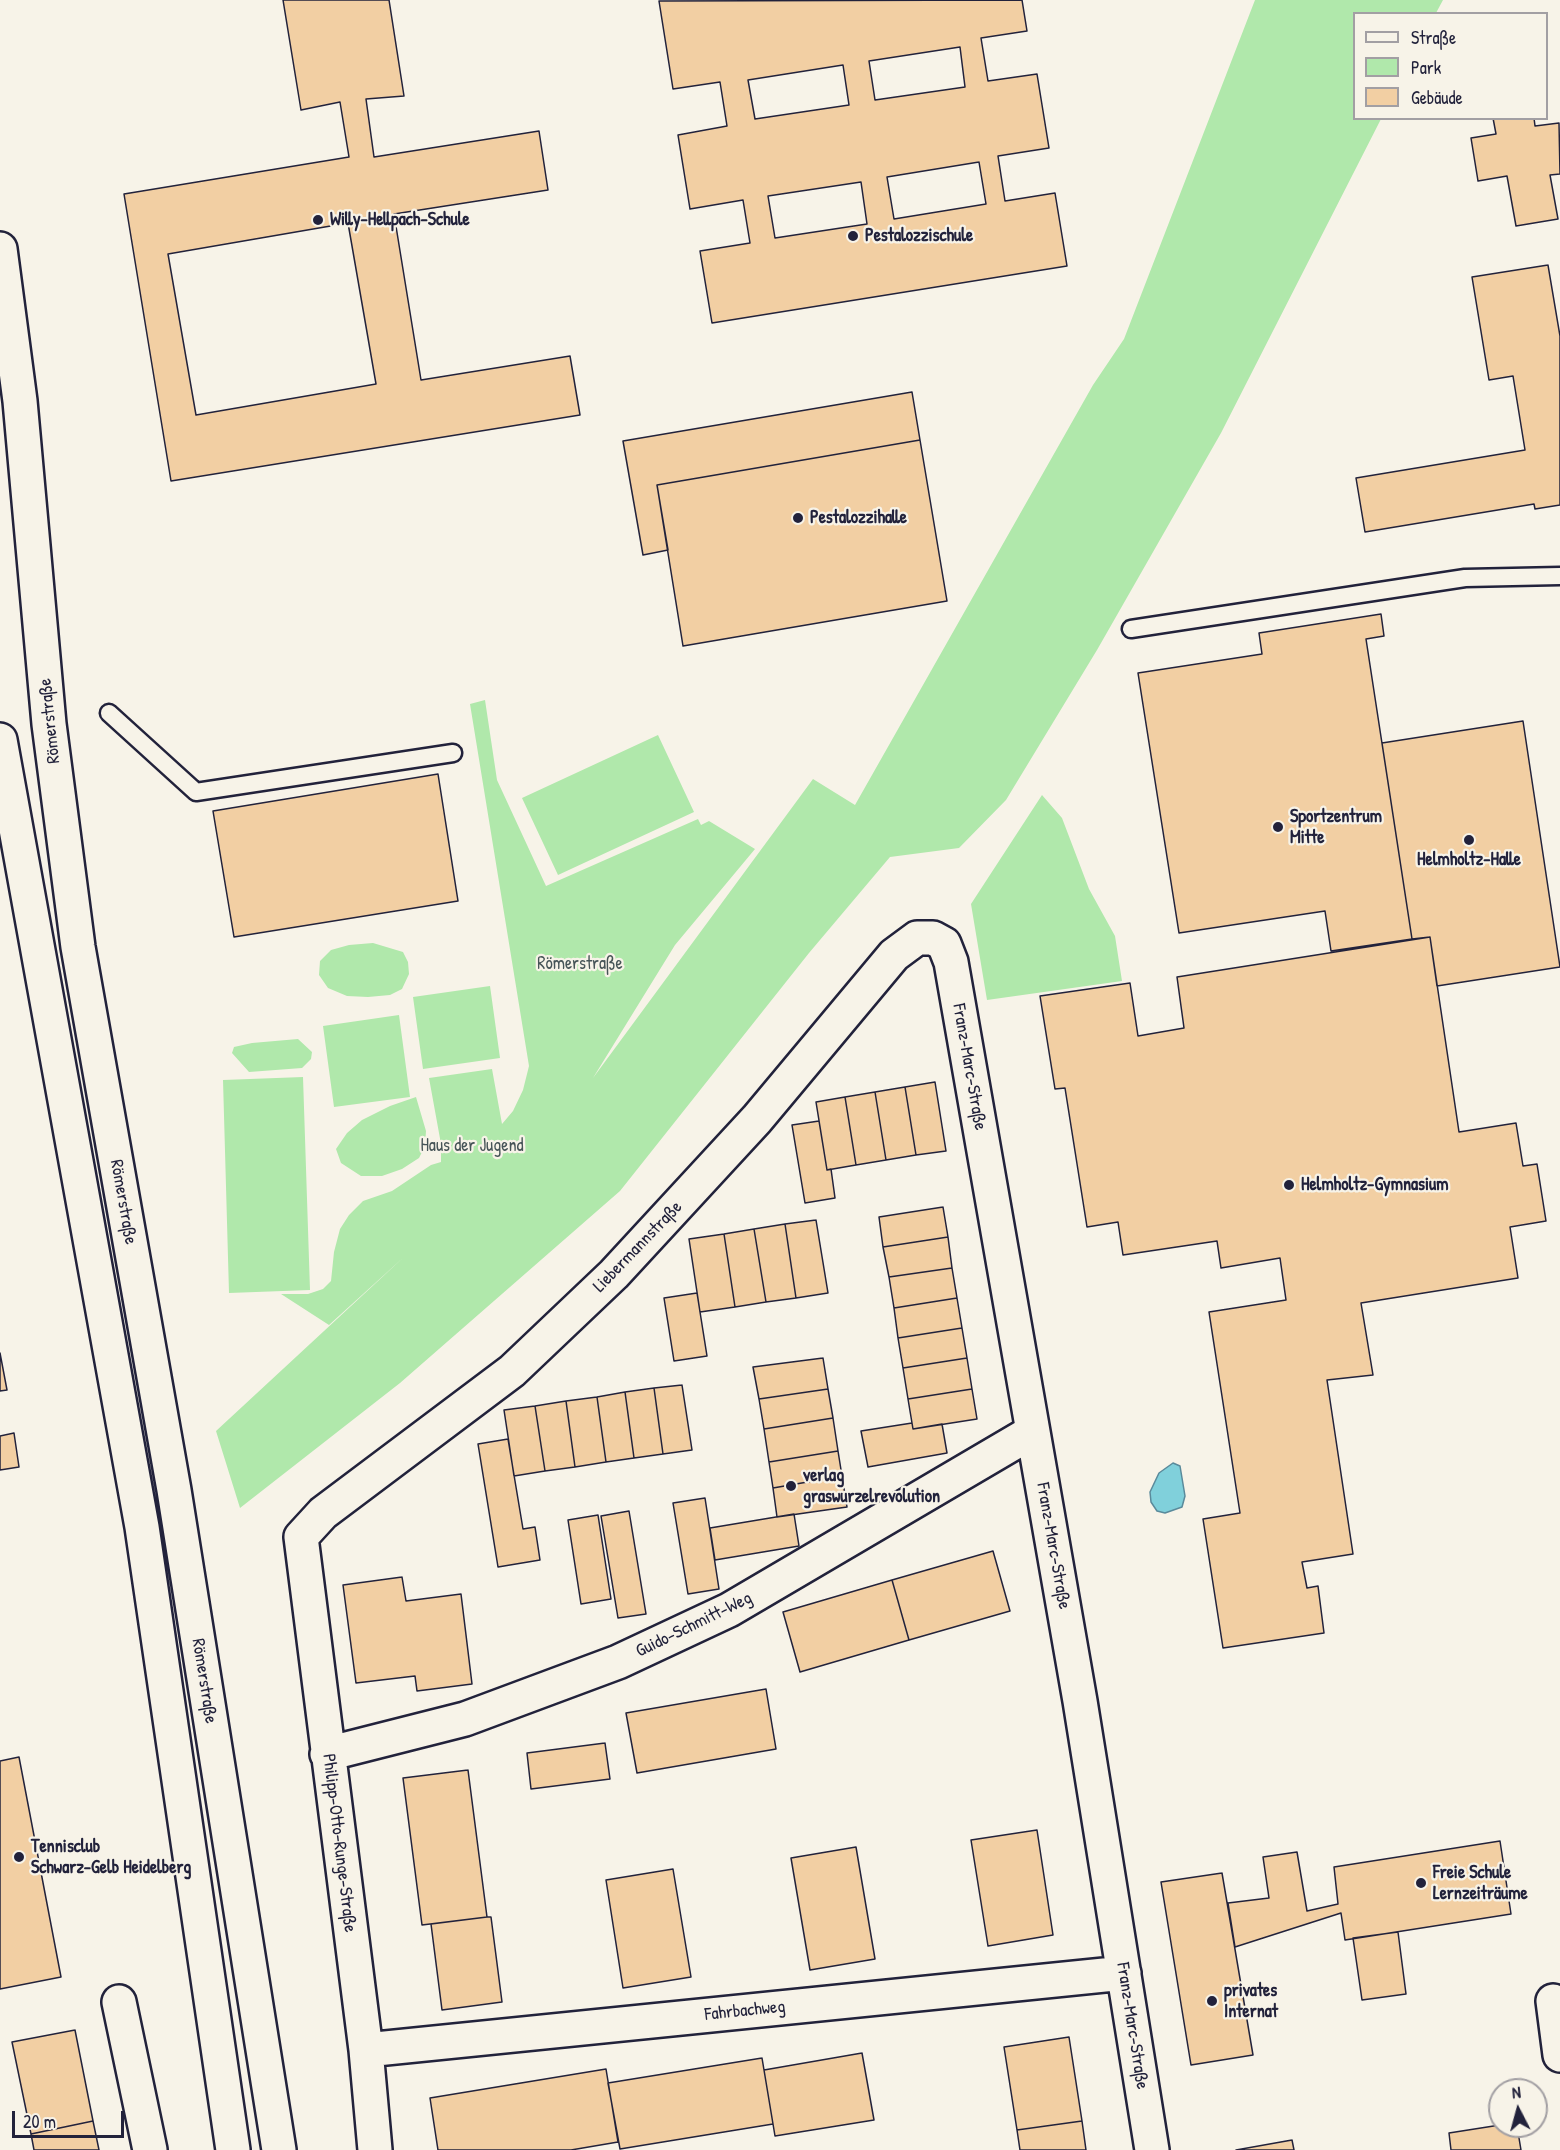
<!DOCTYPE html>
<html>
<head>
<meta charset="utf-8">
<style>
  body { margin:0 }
  #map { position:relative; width:1560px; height:2150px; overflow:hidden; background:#f7f3e8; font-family:"Patrick Hand",sans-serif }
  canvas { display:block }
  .legend { position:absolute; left:1353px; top:12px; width:195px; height:108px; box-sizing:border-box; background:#f7f3e8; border:2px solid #a29fa3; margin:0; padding:8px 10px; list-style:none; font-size:18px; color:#22223b }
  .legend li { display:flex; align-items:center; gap:12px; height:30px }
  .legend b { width:30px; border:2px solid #a29fa3 }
  .north { position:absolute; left:1488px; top:2078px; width:60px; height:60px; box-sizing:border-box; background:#f7f3e8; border:2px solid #a29fa3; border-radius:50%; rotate:354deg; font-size:16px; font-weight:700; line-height:24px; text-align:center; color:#22223b }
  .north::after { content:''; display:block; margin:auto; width:21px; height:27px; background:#22223b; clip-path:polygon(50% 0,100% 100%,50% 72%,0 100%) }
  .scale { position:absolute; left:12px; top:2111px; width:112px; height:27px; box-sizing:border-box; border:3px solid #22223b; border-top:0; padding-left:8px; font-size:18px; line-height:21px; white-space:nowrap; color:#22223b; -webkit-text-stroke:4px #f7f3e8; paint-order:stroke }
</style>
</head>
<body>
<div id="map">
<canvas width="1560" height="2150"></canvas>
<ul class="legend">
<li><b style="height:8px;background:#f7f3e8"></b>Straße</li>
<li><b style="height:16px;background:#b0e8ab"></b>Park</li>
<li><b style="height:16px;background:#f2cfa3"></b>Gebäude</li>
</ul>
<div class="north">N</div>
<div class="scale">20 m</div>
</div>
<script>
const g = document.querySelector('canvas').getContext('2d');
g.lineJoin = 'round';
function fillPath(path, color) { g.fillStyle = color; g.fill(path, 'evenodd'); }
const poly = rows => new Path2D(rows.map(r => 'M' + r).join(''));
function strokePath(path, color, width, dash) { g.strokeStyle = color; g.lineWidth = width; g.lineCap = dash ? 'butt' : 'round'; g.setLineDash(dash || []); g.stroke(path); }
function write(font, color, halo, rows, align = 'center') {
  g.font = font + ' "Patrick Hand",sans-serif'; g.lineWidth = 4.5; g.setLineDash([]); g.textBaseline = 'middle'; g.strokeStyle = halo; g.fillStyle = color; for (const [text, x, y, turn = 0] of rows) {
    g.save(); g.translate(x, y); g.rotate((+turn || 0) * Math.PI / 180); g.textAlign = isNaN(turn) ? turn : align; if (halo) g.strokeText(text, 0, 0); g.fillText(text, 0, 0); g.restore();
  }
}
fillPath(poly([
  [1255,0,1443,0,1436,13,1354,14,1354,118,1381,119,1221,433,1097,650,1006,800,959,848,890,857,809,953,620,1191,400,1383,240,1508,216,1431,405,1256,329,1325,281,1294,308,1294,323,1289,331,1281,334,1252,340,1229,349,1215,363,1201,392,1191,431,1165,441,1162,441,1144,429,1078,492,1069,502,1124,513,1111,523,1090,529,1066,470,704,485,700,497,780,546,886,698,819,701,825,709,821,755,849,675,945,593,1078,813,779,855,805,1093,385,1124,339],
  [658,735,694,812,558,875,522,798],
  [1042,795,1062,818,1089,889,1115,936,1122,981,987,1000,971,904],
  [373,943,403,952,408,962,409,974,402,989,390,995,368,997,347,996,328,988,319,975,320,961,331,950,349,945],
  [490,986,500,1058,423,1069,413,997],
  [399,1015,410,1097,334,1107,323,1026],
  [298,1039,312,1052,311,1059,302,1068,249,1072,232,1053,234,1047,252,1043],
  [303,1077,310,1290,229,1293,223,1080],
  [416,1097,426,1131,425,1146,419,1158,402,1169,382,1176,361,1176,341,1163,336,1149,347,1133,362,1120,390,1106]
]), '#b0e8ab');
const water = poly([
  [1173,1463,1180,1466,1185,1496,1182,1507,1165,1513,1157,1511,1151,1502,1150,1492,1159,1473,1173,1463]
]);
fillPath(water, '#80d0db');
strokePath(water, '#5a8a9b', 1.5);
const building = poly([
  [283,0,389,0,404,96,366,99,374,157,539,131,548,190,394,214,421,380,570,356,580,415,171,481,124,194,349,157,340,102,301,110,283,0],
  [348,223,376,384,196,415,168,254,348,223],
  [1022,0,1027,31,981,38,988,81,1037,74,1049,148,998,156,1005,201,1055,193,1067,266,712,323,700,251,750,243,743,200,690,209,678,135,727,126,720,82,673,89,659,1,1022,0],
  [960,47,965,87,875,100,869,61,960,47],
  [843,65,849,105,755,119,748,80,843,65],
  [979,162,986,204,894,219,887,177,979,162],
  [861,182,867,224,775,238,768,196,861,182],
  [1493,118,1534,118,1535,126,1559,123,1560,174,1550,175,1558,219,1516,226,1507,176,1478,181,1471,138,1496,134,1493,118],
  [1548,265,1560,336,1560,505,1535,509,1534,504,1365,532,1356,478,1525,450,1513,376,1489,380,1472,277,1548,265],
  [912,392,920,440,657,485,668,550,643,555,623,441,912,392],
  [920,440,947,601,683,646,657,485,920,440],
  [1381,614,1384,636,1366,639,1412,939,1331,951,1325,911,1179,933,1138,673,1262,654,1259,633,1381,614],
  [1523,721,1560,967,1437,986,1430,937,1412,939,1382,743,1523,721],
  [438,774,458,901,234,937,213,811,438,774],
  [1430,937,1459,1132,1516,1123,1523,1166,1537,1164,1546,1221,1510,1227,1518,1278,1361,1303,1373,1375,1327,1380,1353,1554,1302,1562,1307,1588,1318,1586,1324,1633,1223,1648,1203,1519,1240,1513,1209,1312,1286,1300,1280,1258,1221,1268,1217,1241,1123,1255,1118,1222,1087,1227,1065,1088,1055,1089,1040,996,1130,983,1138,1036,1184,1028,1177,977,1430,937],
  [935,1082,946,1151,916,1155,905,1087,935,1082],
  [905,1087,916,1155,886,1160,875,1092,905,1087],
  [875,1092,886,1160,856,1165,845,1097,875,1092],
  [845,1097,856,1165,827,1170,816,1102,845,1097],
  [819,1121,827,1170,831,1169,835,1198,805,1203,792,1125,819,1121],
  [943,1207,948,1237,883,1247,879,1217,943,1207],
  [816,1220,828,1293,796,1298,785,1224,816,1220],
  [785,1224,796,1298,766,1302,754,1229,785,1224],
  [754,1229,766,1302,735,1307,724,1234,754,1229],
  [724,1234,735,1307,700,1312,689,1239,724,1234],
  [948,1237,952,1268,889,1277,883,1247,948,1237],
  [952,1268,957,1298,894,1308,889,1277,952,1268],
  [697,1293,707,1356,674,1361,664,1298,697,1293],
  [957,1298,962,1328,898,1338,894,1308,957,1298],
  [962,1328,967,1358,903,1368,898,1338,962,1328],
  [0,1353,7,1390,0,1391,0,1353],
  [823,1358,828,1389,759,1399,753,1367,823,1358],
  [967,1358,972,1389,908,1399,903,1368,967,1358],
  [682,1385,692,1450,663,1454,654,1388,682,1385],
  [654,1388,663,1454,634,1458,625,1392,654,1388],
  [828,1389,833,1418,764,1429,759,1399,828,1389],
  [972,1389,977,1419,913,1429,908,1399,972,1389],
  [625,1392,634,1458,606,1462,597,1397,625,1392],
  [597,1397,606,1462,575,1467,566,1401,597,1397],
  [566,1401,575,1467,545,1471,535,1406,566,1401],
  [535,1406,545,1471,514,1476,504,1410,535,1406],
  [833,1418,838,1451,769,1462,764,1429,833,1418],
  [912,1423,913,1429,942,1424,947,1453,868,1467,861,1431,912,1423],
  [14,1433,19,1467,0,1470,0,1436,14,1433],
  [508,1439,523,1529,535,1527,540,1560,498,1567,478,1444,508,1439],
  [838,1451,842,1476,773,1488,769,1462,838,1451],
  [842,1476,847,1507,777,1517,773,1488,842,1476],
  [705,1498,719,1589,688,1594,673,1503,705,1498],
  [629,1511,646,1614,618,1618,601,1516,629,1511],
  [794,1514,799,1546,715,1560,710,1528,794,1514],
  [598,1515,611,1599,581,1604,568,1520,598,1515],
  [993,1551,1010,1611,909,1640,892,1580,993,1551],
  [402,1577,406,1601,461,1594,472,1684,417,1691,415,1676,356,1683,343,1585,402,1577],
  [892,1580,909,1640,800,1672,783,1612,892,1580],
  [766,1689,776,1749,637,1773,626,1713,766,1689],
  [605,1743,610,1779,531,1789,527,1753,605,1743],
  [19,1757,61,1977,0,1989,0,1761,19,1757],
  [468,1770,487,1917,422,1925,403,1778,468,1770],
  [1037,1830,1053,1935,988,1946,971,1840,1037,1830],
  [1500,1841,1511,1914,1345,1940,1341,1913,1235,1947,1228,1903,1269,1898,1263,1857,1297,1852,1307,1911,1338,1904,1334,1867,1500,1841],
  [856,1847,875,1959,810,1970,791,1858,856,1847],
  [673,1869,691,1977,623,1988,606,1880,673,1869],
  [1222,1873,1253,2055,1191,2065,1161,1882,1222,1873],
  [487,1917,491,1917,502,2002,442,2010,431,1924,487,1917],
  [1398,1932,1406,1994,1362,2000,1353,1938,1398,1932],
  [75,2030,93,2121,31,2134,12,2042,75,2030],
  [1069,2037,1082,2121,1017,2130,1004,2047,1069,2037],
  [862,2053,874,2120,775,2136,764,2070,862,2053],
  [762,2058,773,2124,620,2149,608,2083,762,2058],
  [606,2069,618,2142,571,2150,438,2150,430,2098,606,2069],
  [93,2121,99,2150,34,2150,31,2134,93,2121],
  [1082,2121,1086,2150,1020,2150,1017,2130,1082,2121],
  [1500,2125,1517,2126,1521,2150,1451,2150,1449,2133,1500,2125],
  [1292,2140,1294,2150,1236,2150,1292,2140]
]);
fillPath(building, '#f2cfa3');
strokePath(building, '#22223b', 1.5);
const service = poly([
  [1131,629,1465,578,1560,576],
  [109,713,196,792,453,753]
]);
const minor = poly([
  [327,1754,465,1719,618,1662,729,1610,1032,1432],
  [1553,2001,1560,2055],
  [119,2002,150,2150],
  [366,2050,1124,1973],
  [375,2150,366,2050,301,1537,323,1513,512,1371,614,1274,757,1119,894,955,917,938,933,938,944,944,951,962,1080,1701,1152,2150]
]);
const primary = poly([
  [0,249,20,401,49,724,78,947,174,1490,279,2150],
  [0,740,142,1527,233,2150]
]);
strokePath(service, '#22223b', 21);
strokePath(minor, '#22223b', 38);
strokePath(primary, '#22223b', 38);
strokePath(service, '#f7f3e8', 16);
strokePath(minor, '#f7f3e8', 33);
strokePath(primary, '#f7f3e8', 33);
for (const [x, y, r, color] of [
  [318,220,6,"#22223b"],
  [853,236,6,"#22223b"],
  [798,518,6,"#22223b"],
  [1278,827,6,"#22223b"],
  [1469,840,6,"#22223b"],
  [1289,1185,6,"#22223b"],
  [791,1486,6,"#22223b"],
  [19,1857,6,"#22223b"],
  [1421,1883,6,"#22223b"],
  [1212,2001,6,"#22223b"]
]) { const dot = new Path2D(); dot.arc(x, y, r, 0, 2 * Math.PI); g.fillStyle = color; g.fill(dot); strokePath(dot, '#f7f3e8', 2); }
write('bold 18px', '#22223b', '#f7f3e8', [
  ["Willy-Hellpach-Schule",330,220],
  ["Pestalozzischule",865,236],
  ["Pestalozzihalle",810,518],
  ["Sportzentrum",1290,817],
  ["Mitte",1290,838],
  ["Helmholtz-Halle",1469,860,"center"],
  ["Helmholtz-Gymnasium",1301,1185],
  ["verlag",803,1476],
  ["graswurzelrevolution",803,1497],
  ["Tennisclub",31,1847],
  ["Schwarz-Gelb Heidelberg",31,1868],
  ["Freie Schule",1433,1873],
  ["Lernzeiträume",1433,1894],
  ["privates",1224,1991],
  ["Internat",1224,2012]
], 'left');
write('18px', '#22223b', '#f7f3e8', [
  ["Römerstraße",50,721,-96],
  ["Franz-Marc-Straße",969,1067,80],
  ["Römerstraße",123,1202,80],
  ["Liebermannstraße",638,1247,-46],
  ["Franz-Marc-Straße",1053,1546,80],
  ["Guido-Schmitt-Weg",694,1625,-26],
  ["Römerstraße",204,1681,81],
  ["Philipp-Otto-Runge-Straße",339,1843,83],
  ["Fahrbachweg",745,2011,-6],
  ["Franz-Marc-Straße",1132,2026,81]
]);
write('18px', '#465457', '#f7f3e8', [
  ["Römerstraße",580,964],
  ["Haus der Jugend",472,1146]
]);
</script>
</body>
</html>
